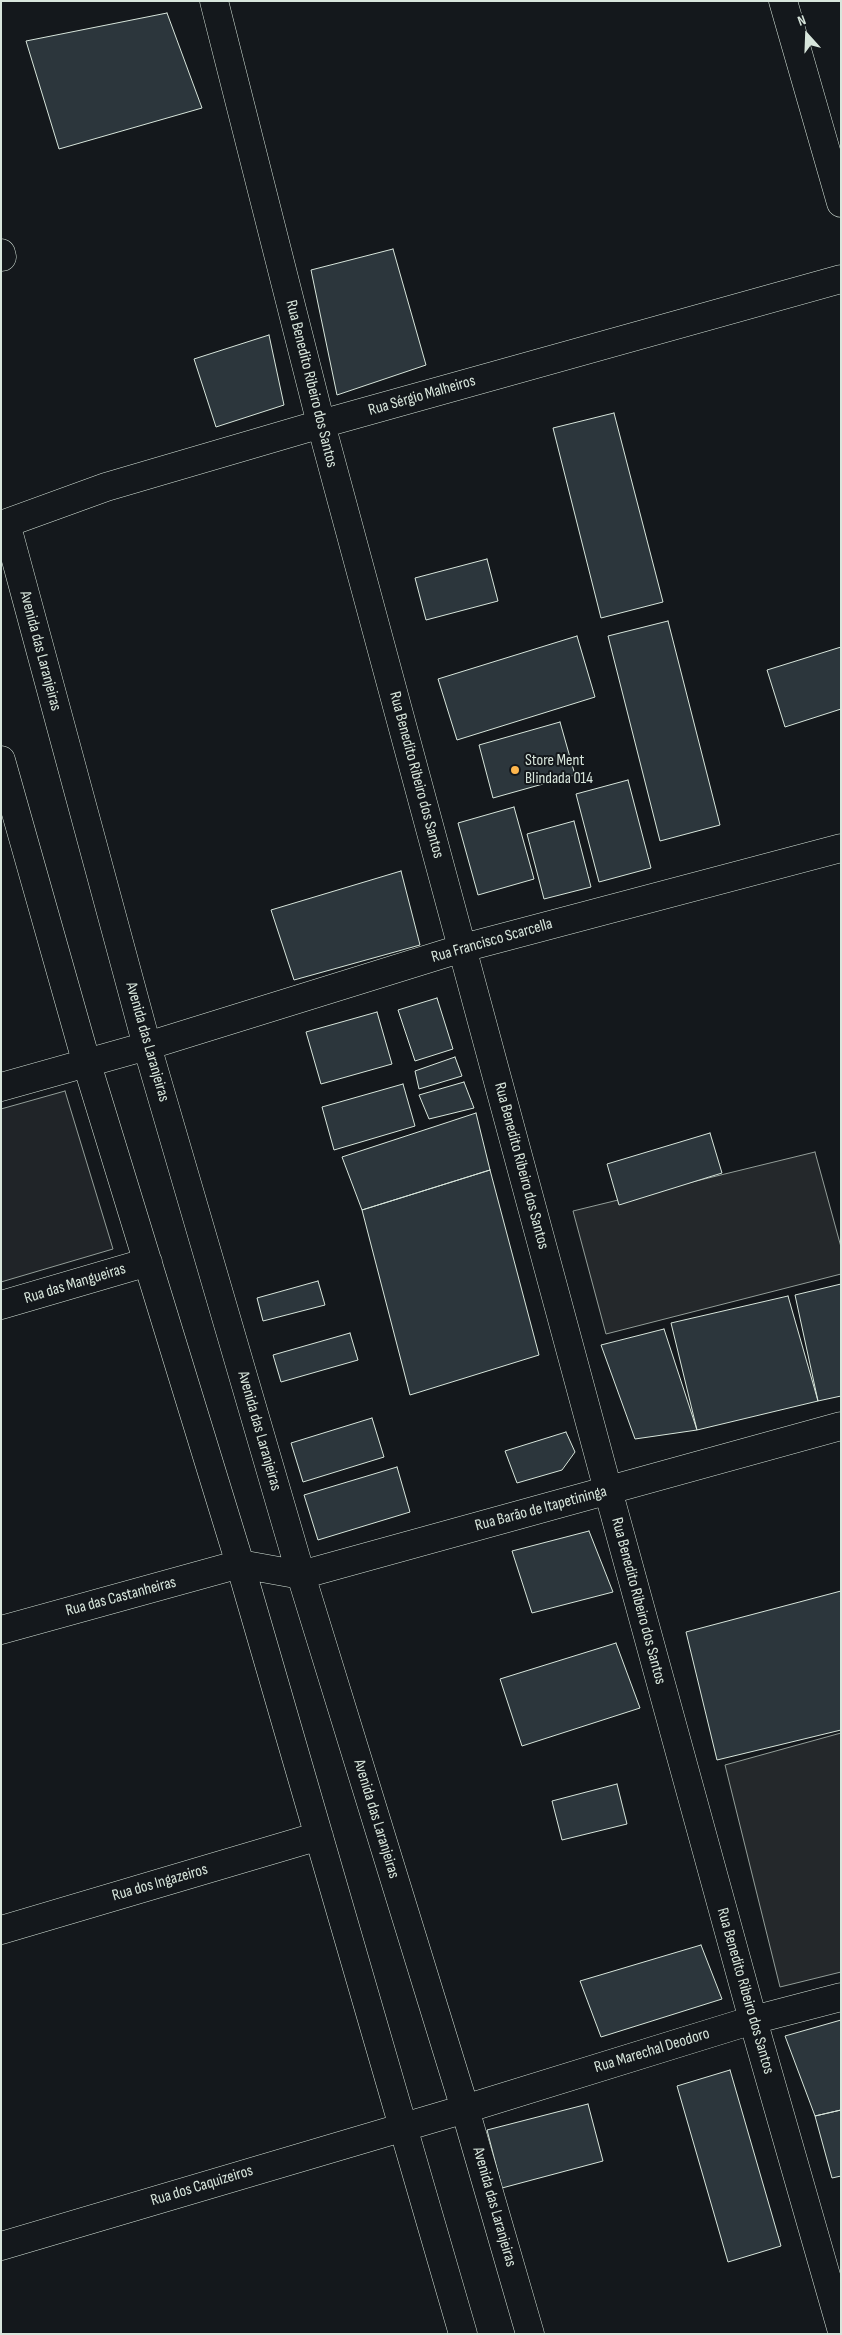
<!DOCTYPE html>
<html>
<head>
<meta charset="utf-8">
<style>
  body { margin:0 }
  #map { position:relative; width:842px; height:2335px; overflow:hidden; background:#14181c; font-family:"Sofia Sans Condensed",sans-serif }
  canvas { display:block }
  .frame { position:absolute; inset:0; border:2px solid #d8e6dc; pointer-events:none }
  .north { position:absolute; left:782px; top:10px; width:50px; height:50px; -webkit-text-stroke:4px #14181c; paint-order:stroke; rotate:340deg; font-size:14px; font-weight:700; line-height:20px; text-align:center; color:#d8e6dc }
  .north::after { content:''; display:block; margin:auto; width:18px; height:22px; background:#d8e6dc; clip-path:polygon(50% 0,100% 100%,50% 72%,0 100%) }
</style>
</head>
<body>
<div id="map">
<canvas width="842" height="2335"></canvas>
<div class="frame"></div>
<div class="north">N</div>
</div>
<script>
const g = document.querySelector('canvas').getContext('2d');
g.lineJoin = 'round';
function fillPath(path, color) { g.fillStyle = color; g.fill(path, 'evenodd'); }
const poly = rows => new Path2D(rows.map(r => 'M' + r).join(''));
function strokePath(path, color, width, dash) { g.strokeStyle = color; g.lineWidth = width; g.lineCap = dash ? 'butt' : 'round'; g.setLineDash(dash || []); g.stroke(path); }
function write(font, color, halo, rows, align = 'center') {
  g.font = font + ' "Sofia Sans Condensed",sans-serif'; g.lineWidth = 4; g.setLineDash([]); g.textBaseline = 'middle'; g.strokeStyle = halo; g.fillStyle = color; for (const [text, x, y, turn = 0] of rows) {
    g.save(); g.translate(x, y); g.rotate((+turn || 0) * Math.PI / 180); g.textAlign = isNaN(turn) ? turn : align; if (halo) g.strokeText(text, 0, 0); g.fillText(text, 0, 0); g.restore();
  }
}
const green = poly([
  [65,1091,113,1249,1,1282,1,1109,65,1091]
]);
fillPath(green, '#202428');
strokePath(green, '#939e99', 1);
const parking = poly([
  [815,1152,841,1247,841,1274,606,1334,573,1211,815,1152],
  [841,1733,841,1972,780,1987,725,1765,841,1733]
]);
fillPath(parking, '#24282b');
strokePath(parking, '#939e99', 1);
const building = poly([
  [167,13,202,108,59,149,26,41,167,13],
  [393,249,426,365,337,395,311,270,393,249],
  [269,335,284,405,216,427,194,359,269,335],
  [614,413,663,602,601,618,553,428,614,413],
  [487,559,498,601,426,620,415,578,487,559],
  [668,621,720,825,660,841,608,636,668,621],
  [577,636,595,697,457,740,438,679,577,636],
  [841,647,841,709,785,727,767,670,841,647],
  [560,722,575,775,493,798,479,745,560,722],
  [628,780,651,868,599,882,576,794,628,780],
  [514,807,534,879,478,895,458,823,514,807],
  [574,821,591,887,544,899,527,834,574,821],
  [401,871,420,945,294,980,271,910,401,871],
  [437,998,453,1049,415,1061,398,1010,437,998],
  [377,1012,392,1064,321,1084,306,1032,377,1012],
  [455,1057,462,1076,419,1089,415,1071,455,1057],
  [464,1082,474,1108,429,1119,419,1095,464,1082],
  [403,1084,415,1126,334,1150,322,1107,403,1084],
  [476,1113,490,1170,362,1210,342,1157,476,1113],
  [710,1133,722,1173,619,1205,607,1164,710,1133],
  [490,1170,539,1355,410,1395,362,1210,490,1170],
  [318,1281,325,1305,263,1321,257,1298,318,1281],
  [841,1284,841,1396,818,1401,795,1295,841,1284],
  [788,1296,818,1401,697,1430,671,1323,788,1296],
  [664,1329,697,1430,635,1439,601,1345,664,1329],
  [350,1333,358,1360,281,1382,273,1355,350,1333],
  [372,1418,384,1457,303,1482,291,1443,372,1418],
  [566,1432,575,1452,562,1470,517,1483,505,1451,566,1432],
  [397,1467,410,1512,318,1540,304,1495,397,1467],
  [589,1531,613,1592,532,1613,512,1551,589,1531],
  [841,1591,841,1730,717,1760,686,1632,841,1591],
  [616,1643,640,1708,522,1746,500,1679,616,1643],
  [617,1784,627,1824,562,1840,552,1801,617,1784],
  [701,1945,722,1999,601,2037,580,1981,701,1945],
  [841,2020,841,2110,815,2116,785,2036,841,2020],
  [730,2070,781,2246,728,2262,677,2086,730,2070],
  [588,2104,603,2161,502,2188,487,2130,588,2104],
  [841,2110,841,2176,832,2178,815,2116,841,2110]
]);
fillPath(building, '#2c363c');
strokePath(building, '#d8e6dc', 1);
const minor = poly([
  [214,1,321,424,608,1490,753,2020,841,2328],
  [783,1,841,203],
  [1,253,2,257],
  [6,523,147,1046,301,1575,465,2109,530,2334],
  [1,525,106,487,321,424,841,279],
  [1,760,86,1061,240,1564,463,2334],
  [1,1087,147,1046,463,948,841,848],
  [1,1305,148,1262],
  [1,1630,240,1564,301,1575,841,1426],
  [1,1930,319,1836],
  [1,2246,465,2109,753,2020,841,1997]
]);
strokePath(minor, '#d8e6dc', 29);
strokePath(minor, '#14181c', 28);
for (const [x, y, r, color] of [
  [515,770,5,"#ffb74d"]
]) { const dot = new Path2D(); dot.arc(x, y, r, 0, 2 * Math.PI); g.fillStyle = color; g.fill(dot); strokePath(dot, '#14181c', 2); }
write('16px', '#d8e6dc', '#14181c', [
  ["Rua Benedito Ribeiro dos Santos",311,384,76],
  ["Rua Sérgio Malheiros",422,396,-16],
  ["Avenida das Laranjeiras",40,651,75],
  ["Rua Benedito Ribeiro dos Santos",416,775,75],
  ["Rua Francisco Scarcella",492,941,-16],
  ["Avenida das Laranjeiras",147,1042,74],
  ["Rua Benedito Ribeiro dos Santos",521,1166,75],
  ["Rua das Mangueiras",75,1284,-17],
  ["Avenida das Laranjeiras",259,1431,74],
  ["Rua Barão de Itapetininga",541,1509,-15],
  ["Rua das Castanheiras",121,1597,-15],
  ["Rua Benedito Ribeiro dos Santos",638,1601,75],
  ["Avenida das Laranjeiras",376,1819,73],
  ["Rua dos Ingazeiros",160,1883,-16],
  ["Rua Benedito Ribeiro dos Santos",745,1991,74],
  ["Rua Marechal Deodoro",652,2051,-17],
  ["Rua dos Caquizeiros",202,2186,-17],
  ["Avenida das Laranjeiras",494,2207,74]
]);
write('16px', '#d8e6dc', '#14181c', [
  ["Store Ment",525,761],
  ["Blindada 014",525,779]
], 'left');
</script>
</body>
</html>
